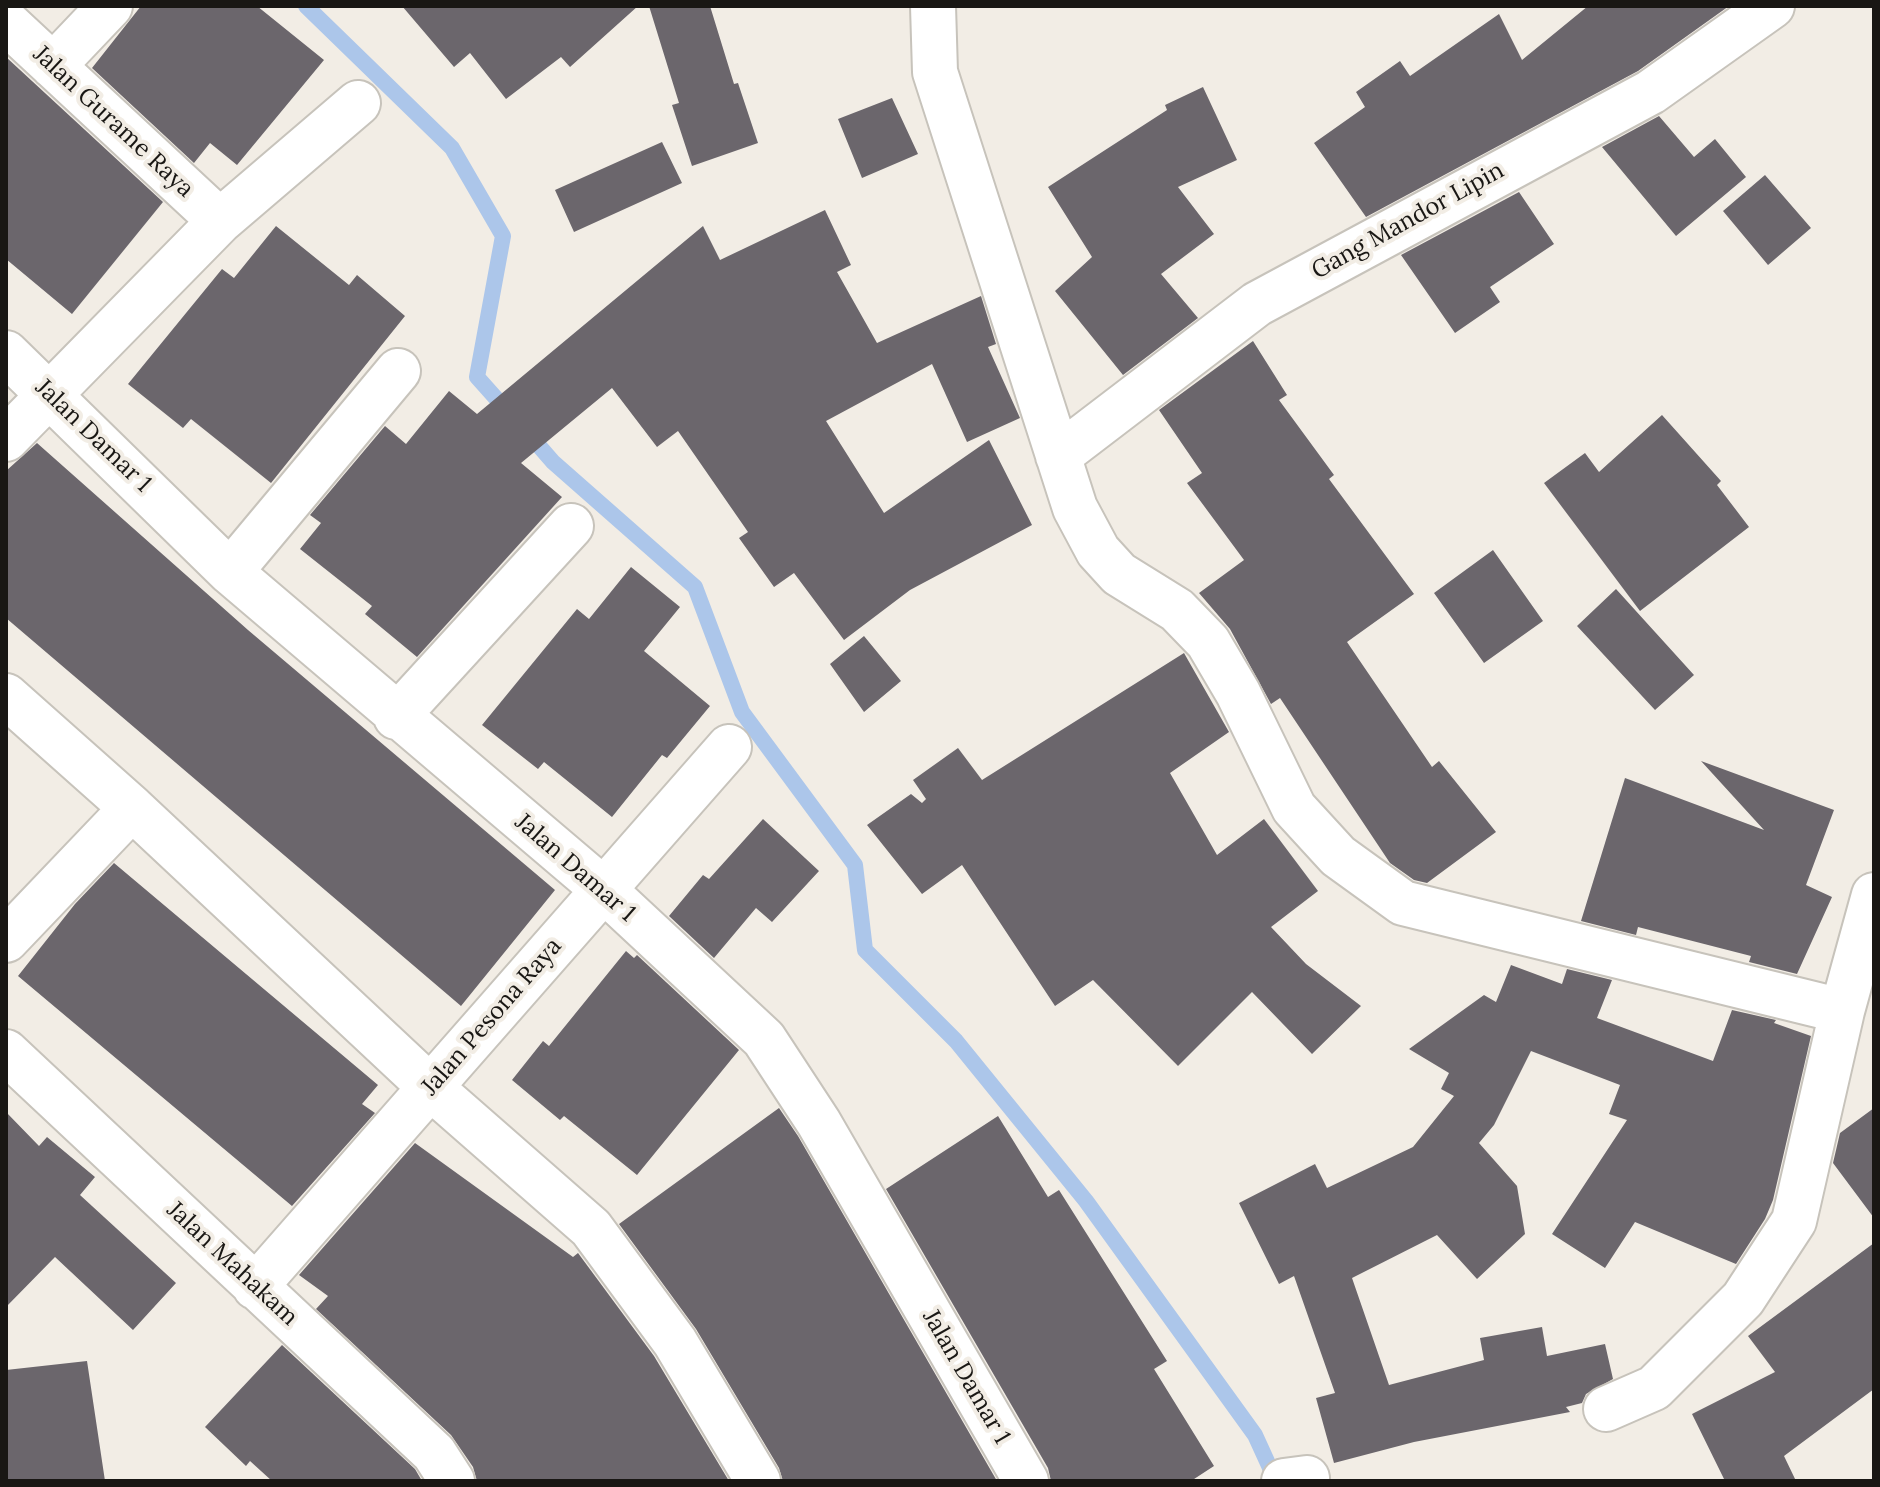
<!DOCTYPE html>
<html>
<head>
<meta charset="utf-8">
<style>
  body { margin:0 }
  #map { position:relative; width:1880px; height:1487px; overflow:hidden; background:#f2ede5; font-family:Lora,serif }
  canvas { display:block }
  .frame { position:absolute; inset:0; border:8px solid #191714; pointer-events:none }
</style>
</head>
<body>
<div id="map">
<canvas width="1880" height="1487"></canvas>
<div class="frame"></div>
</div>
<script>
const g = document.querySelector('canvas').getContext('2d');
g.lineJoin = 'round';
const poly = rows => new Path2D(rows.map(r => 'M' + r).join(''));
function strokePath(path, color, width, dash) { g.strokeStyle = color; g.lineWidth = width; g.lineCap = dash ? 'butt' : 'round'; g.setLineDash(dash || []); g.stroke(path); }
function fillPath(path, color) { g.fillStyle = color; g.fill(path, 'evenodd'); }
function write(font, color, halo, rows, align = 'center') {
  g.font = font + ' Lora,serif'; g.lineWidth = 8; g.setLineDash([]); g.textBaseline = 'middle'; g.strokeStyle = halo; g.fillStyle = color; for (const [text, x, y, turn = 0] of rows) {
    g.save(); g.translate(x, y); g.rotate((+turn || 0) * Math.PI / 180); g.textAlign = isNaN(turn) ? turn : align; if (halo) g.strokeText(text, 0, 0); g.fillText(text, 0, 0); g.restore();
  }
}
strokePath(poly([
  [306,6,452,148,503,236,477,377,510,414],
  [526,431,553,462,695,587,742,712,855,865,865,950,956,1041,1086,1201,1255,1435,1276,1481]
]), '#acc6ea', 16);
fillPath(poly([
  [141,6,257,6,324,60,237,165,210,143,194,163,92,68],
  [402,6,638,6,570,67,561,57,506,99,470,53,454,67],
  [649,6,710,6,734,84,738,83,758,143,692,166,672,105,679,103],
  [1588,6,1729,6,1638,71,1366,217,1314,143,1365,107,1356,92,1400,61,1410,76,1499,14,1522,60],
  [6,57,163,202,72,314,6,259],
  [1203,87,1237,160,1178,187,1214,234,1161,274,1198,318,1123,375,1055,291,1092,257,1048,187,1167,110,1165,105],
  [892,98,918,154,862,178,838,119],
  [1659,116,1694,157,1715,139,1746,177,1676,236,1602,147],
  [662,142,682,183,574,232,555,190],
  [1765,175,1811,228,1768,265,1723,211],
  [1519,192,1554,244,1490,287,1500,302,1455,333,1401,255],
  [825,210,851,265,837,272,877,343,981,296,996,344,988,347,1020,418,967,442,932,364,826,421,884,513,989,440,1032,525,910,590,844,640,794,573,774,587,739,538,748,532,678,431,657,447,612,388,521,463,562,497,417,657,365,614,372,606,300,549,321,523,310,515,385,426,406,444,449,391,477,414,703,226,720,260],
  [276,226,349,285,357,275,405,316,271,483,191,419,183,428,128,384,222,269,234,278],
  [1253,341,1287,395,1279,400,1334,475,1329,479,1414,594,1347,642,1432,767,1439,761,1496,832,1427,883,1414,880,1390,863,1280,698,1271,704,1230,629,1199,593,1244,560,1187,483,1202,473,1159,410],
  [1662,415,1721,481,1717,485,1749,527,1640,611,1544,483,1585,453,1599,472],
  [37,443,248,630,555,890,461,1006,6,618,6,471],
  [1493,550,1543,621,1484,663,1434,593],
  [631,567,680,607,644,651,710,706,667,758,662,755,612,817,544,762,538,769,482,725,577,609,589,619],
  [1616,589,1694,675,1655,710,1577,626],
  [864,636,901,681,864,712,830,664],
  [1184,653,1229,732,1170,773,1217,855,1264,819,1318,891,1271,927,1306,964,1361,1006,1312,1054,1252,992,1178,1066,1093,980,1055,1006,962,865,922,894,867,825,911,794,922,803,926,799,913,780,958,748,982,780],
  [1701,761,1834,810,1806,885,1832,897,1797,974,1749,962,1751,956,1638,927,1636,935,1581,921,1625,778,1764,830],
  [763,819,819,871,772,922,756,908,714,958,669,916,703,875,709,879],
  [114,863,378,1085,362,1104,375,1113,292,1206,18,976,75,904],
  [626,951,634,958,637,955,739,1050,637,1175,564,1116,560,1120,512,1080,543,1041,549,1046],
  [1511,965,1562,984,1567,969,1612,980,1597,1018,1713,1061,1732,1010,1776,1020,1774,1023,1811,1036,1773,1200,1765,1219,1736,1264,1635,1222,1605,1268,1552,1234,1627,1120,1609,1114,1620,1085,1531,1051,1494,1125,1479,1143,1517,1186,1525,1234,1477,1279,1437,1235,1352,1278,1389,1385,1484,1360,1480,1338,1542,1327,1547,1356,1605,1344,1613,1379,1586,1394,1582,1403,1566,1407,1570,1412,1414,1442,1334,1463,1316,1398,1335,1393,1294,1276,1279,1284,1239,1203,1315,1164,1327,1188,1413,1147,1454,1096,1441,1089,1449,1073,1409,1049,1484,995,1496,1002],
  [779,1108,798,1136,997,1481,783,1481,779,1468,696,1329,619,1224],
  [1874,1108,1874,1218,1833,1163,1840,1133],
  [6,1112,39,1146,47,1137,95,1177,80,1195,176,1283,133,1330,55,1257,6,1307],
  [998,1116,1048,1197,1059,1190,1167,1361,1154,1369,1214,1466,1191,1481,1051,1481,1048,1468,886,1189],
  [415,1143,573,1257,578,1253,654,1356,729,1481,477,1481,473,1467,451,1435,316,1309,328,1296,299,1275],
  [1874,1243,1874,1389,1784,1456,1796,1481,1725,1481,1692,1414,1775,1372,1748,1336],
  [282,1345,415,1469,422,1481,272,1481,250,1461,246,1466,205,1427],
  [87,1361,105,1481,6,1481,6,1370]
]), '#6b666c');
const minor = poly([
  [933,6,935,72,1075,508,1098,551,1119,574,1177,610,1208,642,1238,693,1294,808,1338,856,1403,903,1842,1011],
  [6,22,220,221],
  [53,66,110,6],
  [6,353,230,572,604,890,764,1039,819,1123,1026,1481],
  [6,439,220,221,358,103],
  [1058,456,1257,304,1651,92,1772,6],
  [230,572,398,371],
  [6,696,132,808,430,1087,591,1228,675,1342,758,1481],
  [396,717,571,526],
  [6,940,132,808],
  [6,1052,434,1453,452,1481],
  [255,1287,729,747],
  [1606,1409,1654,1388,1743,1299,1794,1221,1842,1011,1874,895],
  [1284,1481,1307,1478]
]);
strokePath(minor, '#c7c3bb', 48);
strokePath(minor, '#fff', 44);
write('24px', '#191714', '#f2ede5', [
  ["Jalan Gurame Raya",113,122,43],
  ["Gang Mandor Lipin",1408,221,-29],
  ["Jalan Damar 1",93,436,44],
  ["Jalan Damar 1",575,868,41],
  ["Jalan Pesona Raya",492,1017,-49],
  ["Jalan Mahakam",232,1264,43],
  ["Jalan Damar 1",966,1377,60]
]);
</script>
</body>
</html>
